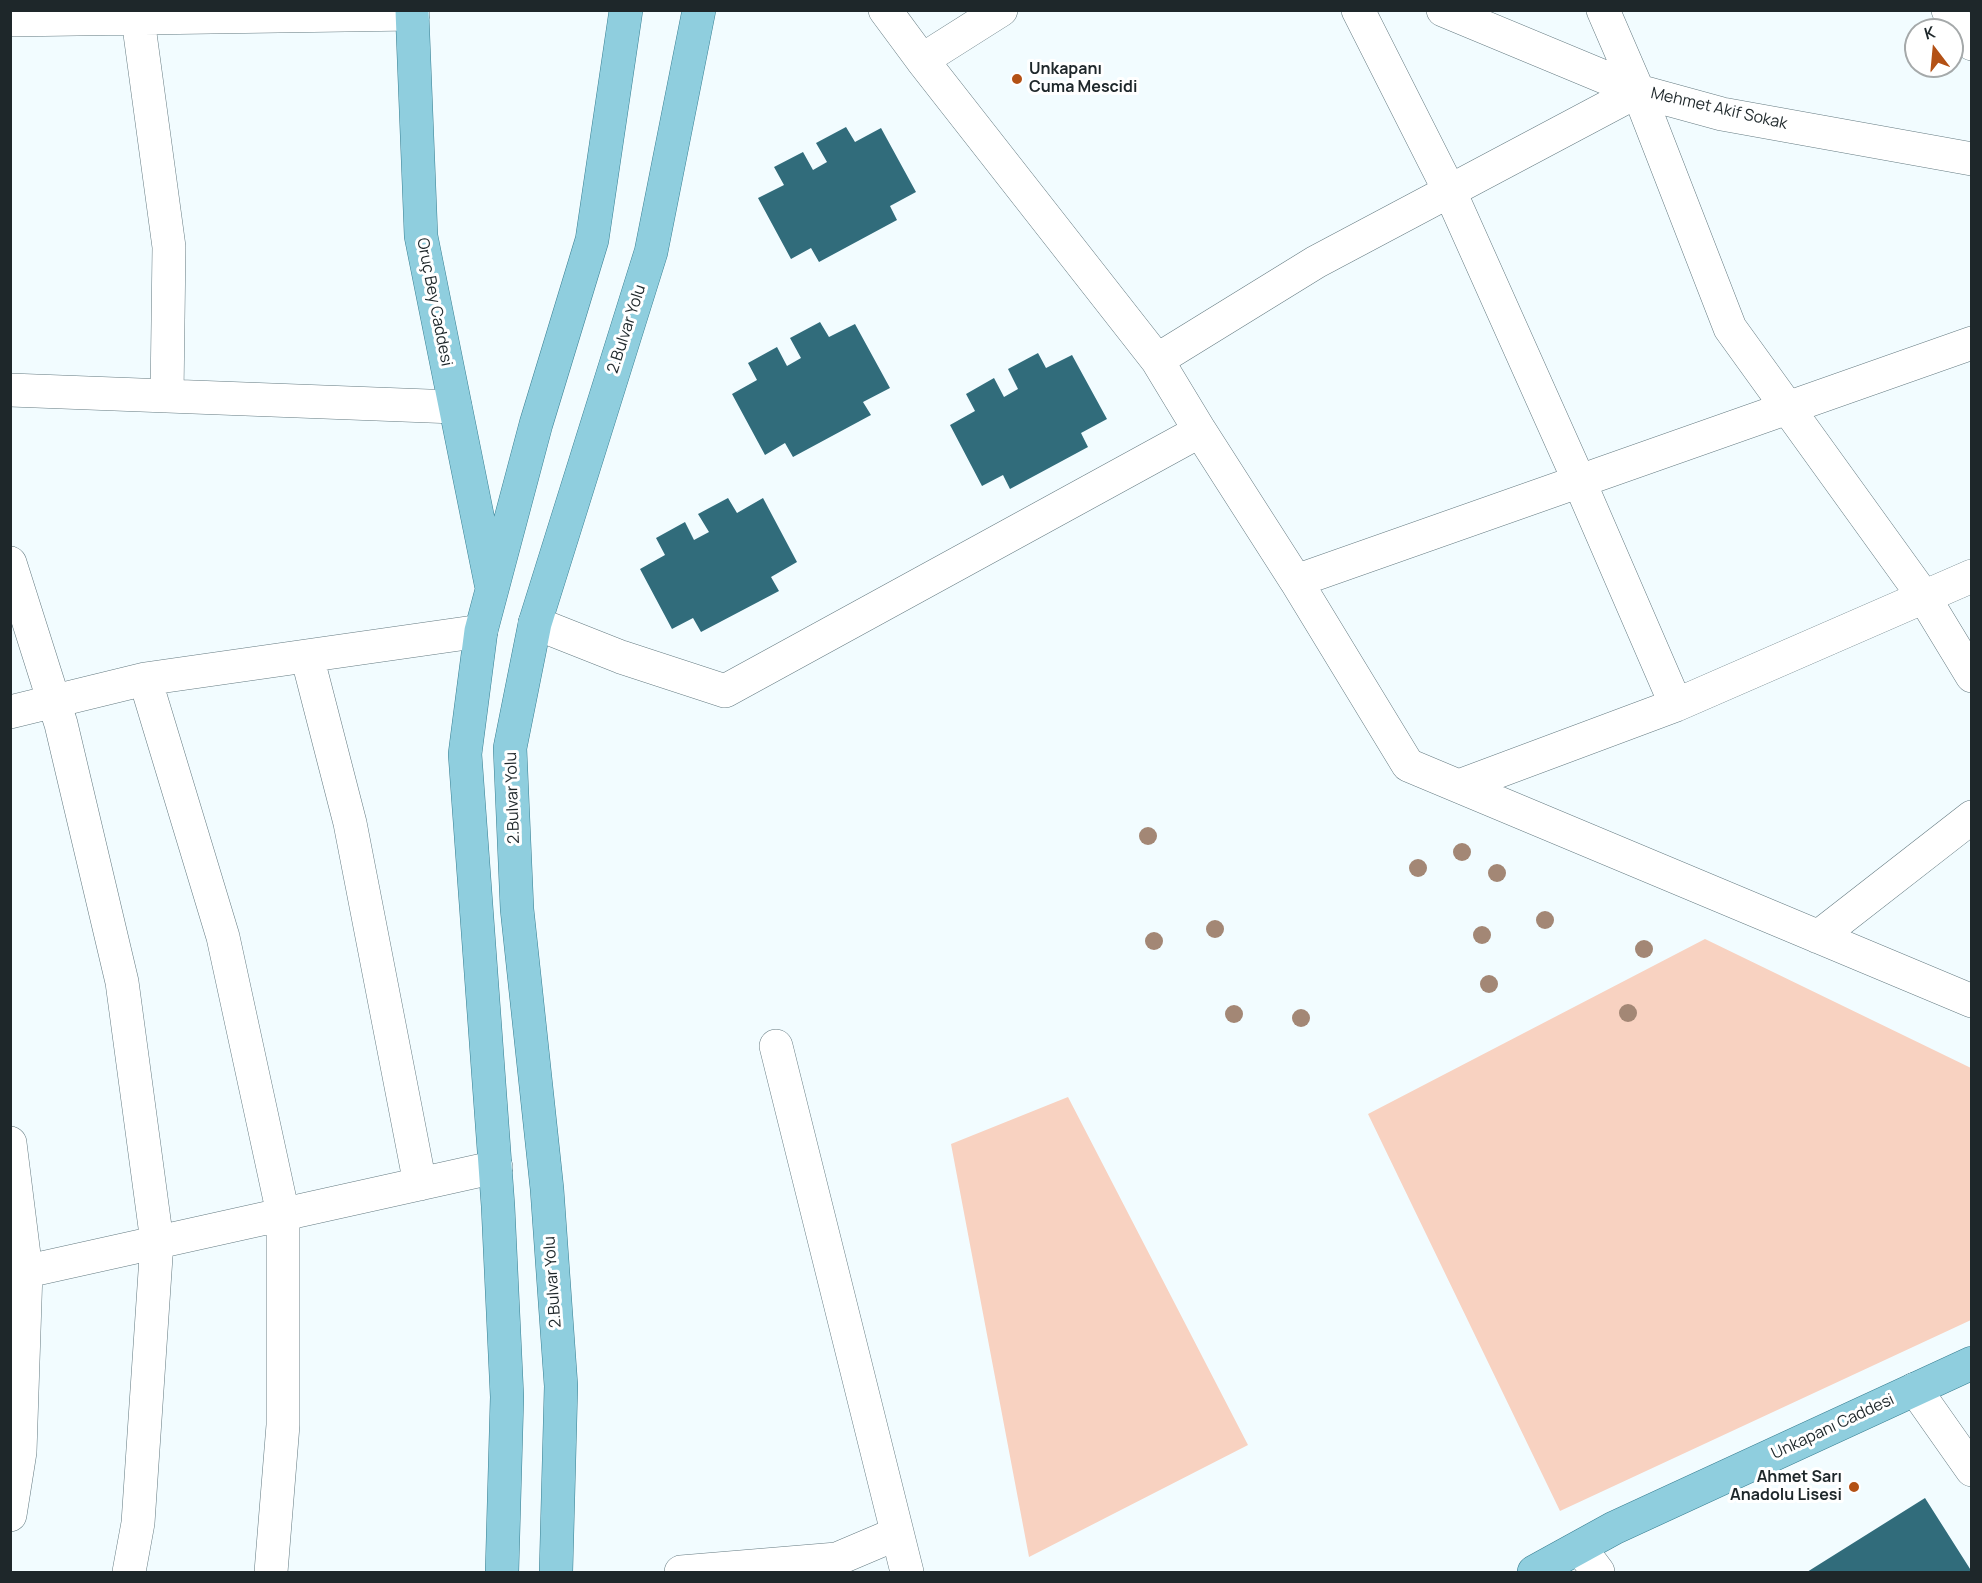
<!DOCTYPE html>
<html>
<head>
<meta charset="utf-8">
<style>
  body { margin:0 }
  #map { position:relative; width:1982px; height:1583px; overflow:hidden; background:#f2fcff; font-family:Manrope,sans-serif }
  canvas { display:block }
  .frame { position:absolute; inset:0; border:12px solid #1e272a; pointer-events:none }
  .north { position:absolute; left:1904px; top:18px; width:60px; height:60px; box-sizing:border-box; background:#fff; border:2px solid #a5a9aa; border-radius:50%; rotate:344deg; font-size:16px; font-weight:700; line-height:24px; text-align:center; color:#1e272a }
  .north::after { content:''; display:block; margin:auto; width:21px; height:27px; background:#b35115; clip-path:polygon(50% 0,100% 100%,50% 72%,0 100%) }
</style>
</head>
<body>
<div id="map">
<canvas width="1982" height="1583"></canvas>
<div class="frame"></div>
<div class="north">K</div>
</div>
<script>
const g = document.querySelector('canvas').getContext('2d');
g.lineJoin = 'round';
function fillPath(path, color) { g.fillStyle = color; g.fill(path, 'evenodd'); }
const poly = rows => new Path2D(rows.map(r => 'M' + r).join(''));
function strokePath(path, color, width, dash) { g.strokeStyle = color; g.lineWidth = width; g.lineCap = dash ? 'butt' : 'round'; g.setLineDash(dash || []); g.stroke(path); }
function write(font, color, halo, rows, align = 'center') {
  g.font = font + ' Manrope,sans-serif'; g.lineWidth = 6; g.setLineDash([]); g.textBaseline = 'middle'; g.strokeStyle = halo; g.fillStyle = color; for (const [text, x, y, turn = 0] of rows) {
    g.save(); g.translate(x, y); g.rotate((+turn || 0) * Math.PI / 180); g.textAlign = isNaN(turn) ? turn : align; if (halo) g.strokeText(text, 0, 0); g.fillText(text, 0, 0); g.restore();
  }
}
fillPath(poly([
  [1705,939,1971,1068,1971,1320,1560,1511,1368,1114],
  [1068,1097,1248,1445,1029,1557,951,1144]
]), '#f8d2c1');
fillPath(poly([
  [846,127,855,142,881,128,916,192,890,206,897,220,819,262,811,248,791,259,758,198,784,185,774,167,803,152,813,170,827,162,816,143],
  [820,322,829,337,855,324,890,388,863,402,871,415,793,457,785,443,765,455,732,394,757,380,748,363,777,347,787,366,801,358,790,338],
  [1038,353,1046,368,1072,355,1107,419,1081,433,1088,447,1010,489,1003,475,982,486,950,425,975,411,966,394,994,378,1004,397,1018,389,1008,369],
  [728,498,737,513,763,498,797,562,771,577,779,591,701,632,693,618,672,629,640,569,665,555,656,538,685,522,694,540,709,532,698,514],
  [1925,1498,1972,1572,1807,1572]
]), '#316c7b');
const minor = poly([
  [885,10,922,60,1157,360,1200,431,1296,581,1408,765,1972,1001],
  [1358,10,1450,192,1580,483,1676,705,1459,786],
  [1443,10,1638,91,1722,114,1972,159],
  [1603,10,1638,91,1730,328,1924,597,1972,676],
  [1948,10,1972,44],
  [138,19,169,247,167,396],
  [10,20,413,14],
  [922,60,1001,10],
  [1157,360,1316,262,1638,91],
  [10,390,455,407],
  [10,563,61,724,122,982,157,1242,138,1523,129,1572],
  [1296,581,1972,343],
  [535,623,621,657,725,691,1200,431],
  [307,656,350,823,420,1184],
  [1676,705,1972,576],
  [10,712,145,679],
  [1818,937,1972,817],
  [776,1046,907,1572],
  [10,1143,26,1271,20,1452,10,1515],
  [10,1275,496,1167],
  [1915,1389,1972,1470],
  [1580,1548,1598,1572],
  [271,1572,283,1425,283,1214,223,937,145,679,481,631],
  [681,1572,837,1559,896,1534]
]);
const major = poly([
  [412,10,421,236,491,584],
  [502,1572,507,1397,498,1206,465,754,481,631,536,424,592,240,626,10],
  [556,1572,561,1386,547,1189,517,909,510,748,535,623,651,252,699,10],
  [1534,1572,1614,1528,1972,1363]
]);
strokePath(minor, '#657b82', 34);
strokePath(major, '#377e91', 34);
strokePath(minor, '#fff', 33);
strokePath(major, '#8fcede', 33);
g.fillStyle = '#a38775';
for (const [x, y] of [
  [1148,836],
  [1462,852],
  [1418,868],
  [1497,873],
  [1545,920],
  [1215,929],
  [1482,935],
  [1154,941],
  [1644,949],
  [1489,984],
  [1628,1013],
  [1234,1014],
  [1301,1018]
]) { g.beginPath(); g.arc(x, y, 9, 0, 2 * Math.PI); g.fill(); }
for (const [x, y, r, color] of [
  [1017,79,6,"#b35115"],
  [1854,1487,6,"#b35115"]
]) { const dot = new Path2D(); dot.arc(x, y, r, 0, 2 * Math.PI); g.fillStyle = color; g.fill(dot); strokePath(dot, '#fff', 2); }
write('bold 16px', '#1e272a', '#fff', [
  ["Unkapanı",1029,70],
  ["Cuma Mescidi",1029,88],
  ["Ahmet Sarı",1842,1478,"right"],
  ["Anadolu Lisesi",1842,1496,"right"]
], 'left');
write('16px', '#1e272a', '#fff', [
  ["Mehmet Akif Sokak",1719,109,13],
  ["Oruç Bey Caddesi",434,302,79],
  ["2.Bulvar Yolu",627,329,-72],
  ["2.Bulvar Yolu",513,798,-92],
  ["2.Bulvar Yolu",553,1282,-94],
  ["Unkapanı Caddesi",1833,1427,-25]
]);
</script>
</body>
</html>
